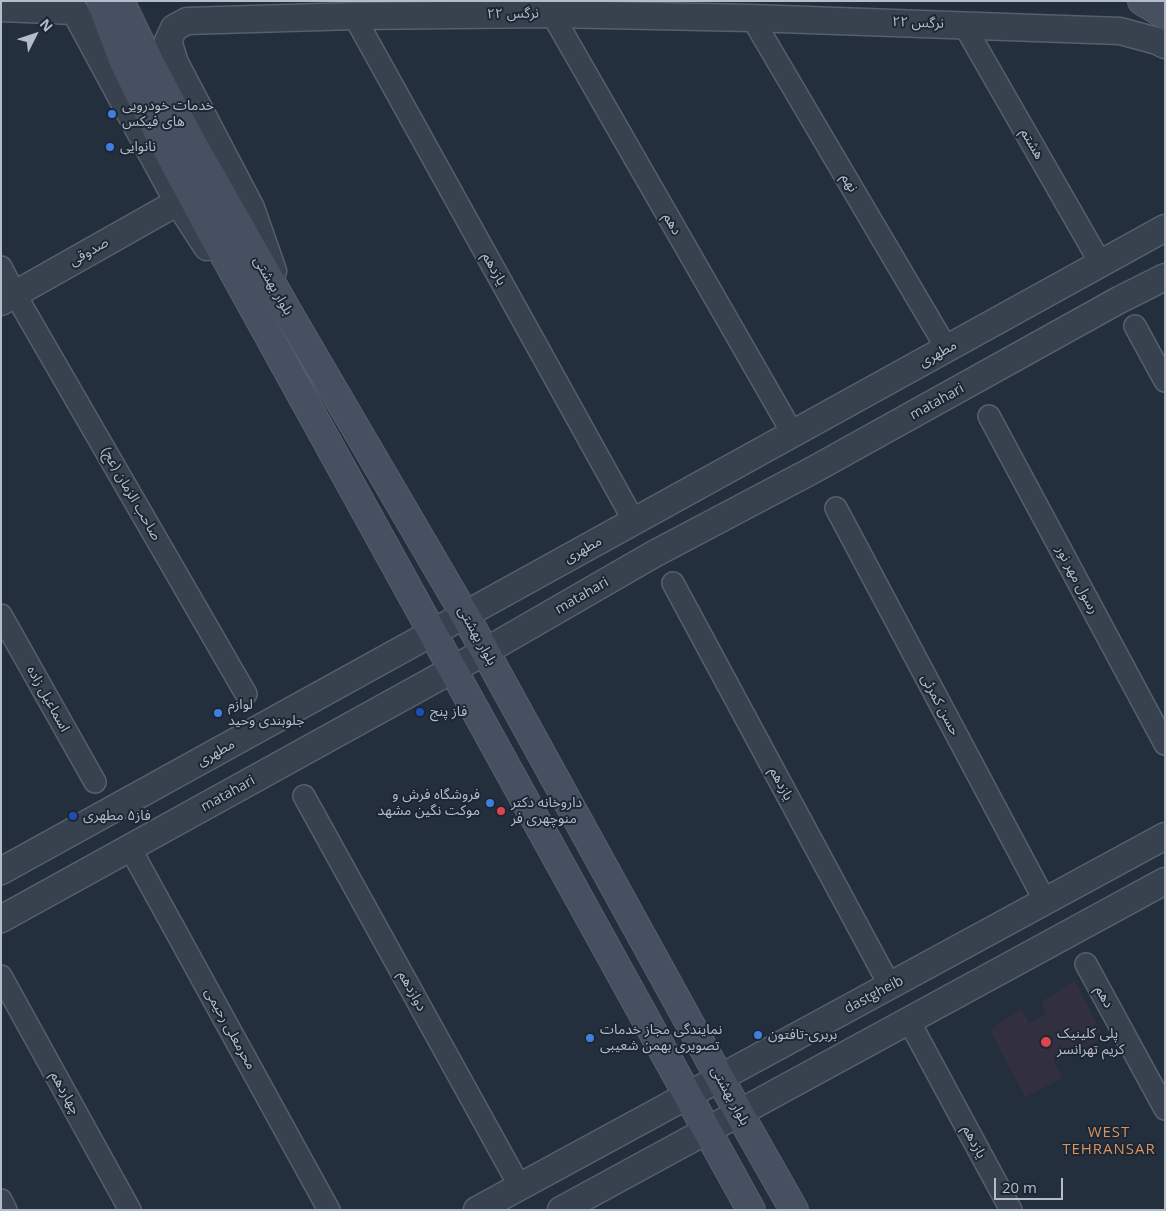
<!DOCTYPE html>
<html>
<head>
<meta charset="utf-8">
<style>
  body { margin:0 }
  #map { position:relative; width:1166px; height:1211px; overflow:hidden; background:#242f3e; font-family:"Open Sans",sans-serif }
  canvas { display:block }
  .frame { position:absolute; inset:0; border:2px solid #b4bcc9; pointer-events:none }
  .north { position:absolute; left:10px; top:10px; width:50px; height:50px; -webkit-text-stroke:4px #1d2633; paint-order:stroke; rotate:49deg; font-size:14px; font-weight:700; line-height:20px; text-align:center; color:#b4bcc9 }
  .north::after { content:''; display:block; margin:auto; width:18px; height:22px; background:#b4bcc9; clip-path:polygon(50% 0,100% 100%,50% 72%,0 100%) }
  .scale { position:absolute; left:994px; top:1178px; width:69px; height:22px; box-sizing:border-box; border:2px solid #b4bcc9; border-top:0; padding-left:6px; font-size:15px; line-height:18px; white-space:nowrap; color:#b4bcc9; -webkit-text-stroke:4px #1d2633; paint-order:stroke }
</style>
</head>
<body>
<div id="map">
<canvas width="1166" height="1211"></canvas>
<div class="frame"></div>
<div class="north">N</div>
<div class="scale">20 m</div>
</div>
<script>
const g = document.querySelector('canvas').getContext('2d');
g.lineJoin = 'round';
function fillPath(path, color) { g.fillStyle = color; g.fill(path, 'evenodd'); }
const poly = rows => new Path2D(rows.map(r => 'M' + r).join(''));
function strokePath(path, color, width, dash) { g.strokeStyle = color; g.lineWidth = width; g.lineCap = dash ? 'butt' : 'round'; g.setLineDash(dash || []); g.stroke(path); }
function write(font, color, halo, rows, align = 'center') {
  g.font = font + ' "Open Sans","Noto Sans Arabic",sans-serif'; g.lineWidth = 4; g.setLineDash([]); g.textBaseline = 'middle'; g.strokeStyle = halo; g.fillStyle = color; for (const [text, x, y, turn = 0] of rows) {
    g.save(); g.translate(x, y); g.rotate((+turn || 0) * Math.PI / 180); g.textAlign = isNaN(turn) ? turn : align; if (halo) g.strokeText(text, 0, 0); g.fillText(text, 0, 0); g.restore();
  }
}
fillPath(poly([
  [1075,980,1103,1037,1074,1056,1070,1048,1053,1059,1062,1078,1025,1097,990,1030,1022,1008,1029,1023,1045,1015,1041,1002]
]), '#32303f');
const minor = poly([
  [552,14,793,434],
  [354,16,634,521],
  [752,18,947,349],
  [964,25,1101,264],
  [1,267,15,294,246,694],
  [1135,326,1165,381],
  [989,416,1165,744],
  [836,508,1045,901],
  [673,583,890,986],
  [1,615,95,782],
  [304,796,520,1187],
  [130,848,329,1210],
  [1086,964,1165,1109],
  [1,976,130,1210],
  [909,1021,1011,1210],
  [1,1200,6,1210]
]);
const tertiary = poly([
  [1,8,75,11,178,202,207,247],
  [273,271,251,208,175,63,168,41,174,28,187,21,354,16,552,14,752,18,1120,31,1157,41,1165,45],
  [1,302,178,202],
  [1,871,1165,228],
  [1,919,486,651,654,554,813,470,1119,300,1165,277],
  [477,1210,1165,836],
  [561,1210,1165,881]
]);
const secondary = poly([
  [101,1,124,62,159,134,207,224,751,1210],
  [120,1,152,67,192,143,289,314,465,615,739,1113,794,1210],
  [1142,1,1165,15]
]);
strokePath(minor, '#565f6c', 24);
strokePath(tertiary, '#565f6c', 29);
strokePath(secondary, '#565f6c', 30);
strokePath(minor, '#38414e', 21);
strokePath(tertiary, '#38414e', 26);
strokePath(secondary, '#465061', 28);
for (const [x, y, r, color] of [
  [112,114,5,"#3f7fe0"],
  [110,147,5,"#3f7fe0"],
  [420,712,5,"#1a4fb4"],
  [218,713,5,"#3f7fe0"],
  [490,803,5,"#3f7fe0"],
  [501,811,5,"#e0444e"],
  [73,816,5,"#1a4fb4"],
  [758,1035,5,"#3f7fe0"],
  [590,1038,5,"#3f7fe0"],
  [1046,1042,6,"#e0444e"]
]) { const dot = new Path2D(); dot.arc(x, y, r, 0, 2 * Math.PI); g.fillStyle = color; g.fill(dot); strokePath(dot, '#1d2633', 2); }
write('14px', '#b4bcc9', '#1d2633', [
  ["نرگس ۲۲",513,14,-1],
  ["نرگس ۲۲",918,23,2],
  ["هشتم",1032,144,60],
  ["نهم",849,183,59],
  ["دهم",672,224,60],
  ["صدوقی",89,252,-30],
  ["یازدهم",494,269,61],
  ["بلوار بهشتی",273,286,60],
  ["مطهری",938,354,-29],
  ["matahari",937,402,-29],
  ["صاحب الزمان (عج)",131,494,60],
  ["مطهری",583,550,-29],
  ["رسول مهر نور",1077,580,62],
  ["matahari",582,596,-30],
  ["بلوار بهشتی",477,636,61],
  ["اسماعیل زاده",48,699,61],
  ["حسن کمرئی",940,705,62],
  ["مطهری",216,753,-29],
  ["یازدهم",781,784,62],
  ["matahari",228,794,-29],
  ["دوازدهم",412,991,61],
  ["dastgheib",874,995,-28],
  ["دهم",1104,997,61],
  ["محرمعلی رحیمی",230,1029,61],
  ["چهاردهم",65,1093,61],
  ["بلوار بهشتی",730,1096,61],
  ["یازدهم",974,1142,62]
]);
write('14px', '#b4bcc9', '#1d2633', [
  ["خدمات خودرویی",122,106],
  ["های فیکس",122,122],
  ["نانوایی",120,147],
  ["لوازم",228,705],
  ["جلوبندی وحید",228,721],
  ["فاز پنج",430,712],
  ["فروشگاه فرش و",480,795,"right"],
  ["موکت نگین مشهد",480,811,"right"],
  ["داروخانه دکتر",511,803],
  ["منوچهری فر",511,819],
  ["فاز۵ مطهری",83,816],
  ["نمایندگی مجاز خدمات",600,1030],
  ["تصویری بهمن شعیبی",600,1046],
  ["پلی کلینیک",1057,1034],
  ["کریم تهرانسر",1057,1050],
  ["بربری-تافتون",768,1035]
], 'left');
g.letterSpacing = '1px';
write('15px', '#d59563', '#1d2633', [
  ["WEST",1109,1133],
  ["TEHRANSAR",1109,1150]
]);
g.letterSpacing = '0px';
</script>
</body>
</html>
